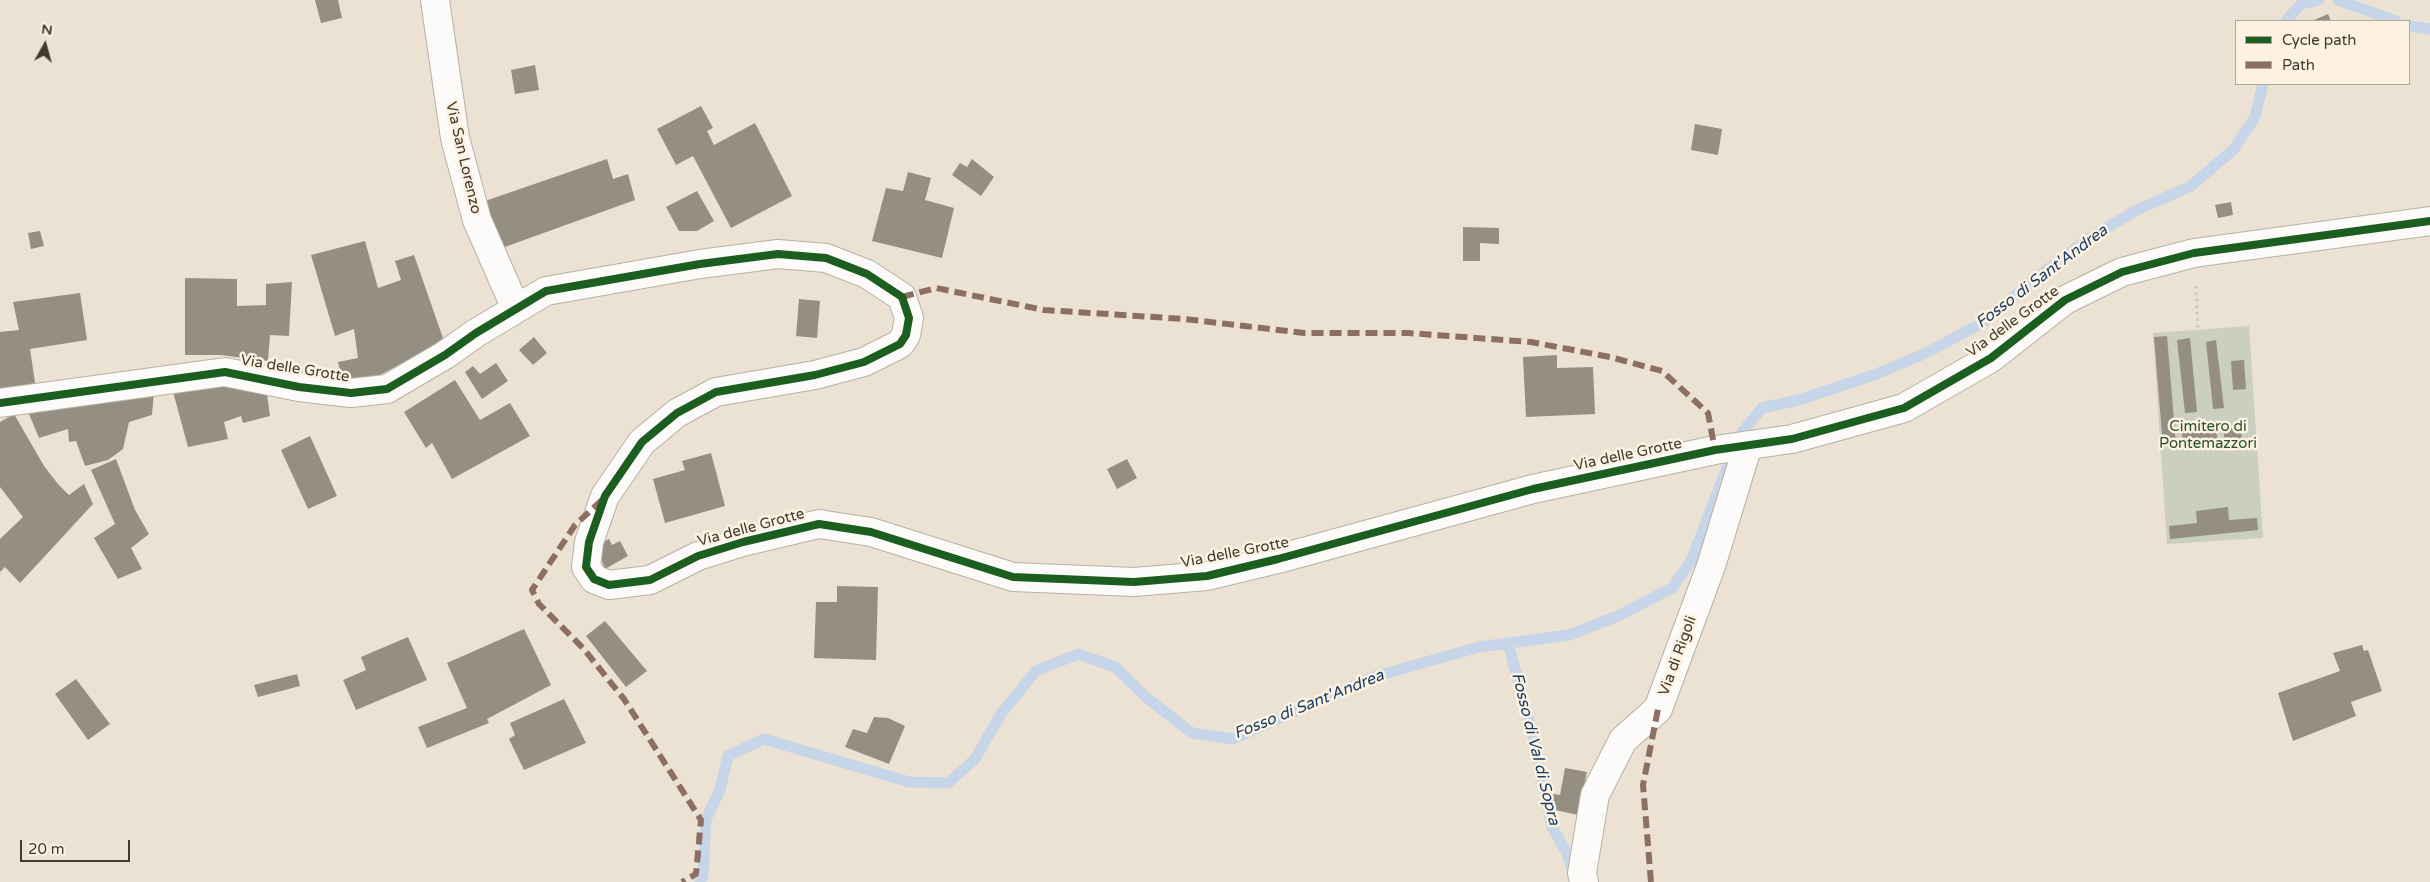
<!DOCTYPE html>
<html>
<head>
<meta charset="utf-8">
<style>
  body { margin:0 }
  #map { position:relative; width:2430px; height:882px; overflow:hidden; background:#ece2d4; font-family:"Varela Round",sans-serif }
  canvas { display:block }
  .legend { position:absolute; left:2235px; top:20px; width:175px; height:65px; box-sizing:border-box; background:#fdf2e2; border:1px solid #b1a89a; margin:0; padding:6px 9px; list-style:none; font-size:15px; color:#40392e }
  .legend li { display:flex; align-items:center; gap:10px; height:25px }
  .legend b { width:25px; border:1px solid #b1a89a }
  .north { position:absolute; left:20px; top:20px; width:50px; height:50px; -webkit-text-stroke:4px #fdf2e2; paint-order:stroke; rotate:7deg; font-size:14px; font-weight:700; line-height:20px; text-align:center; color:#40392e }
  .north::after { content:''; display:block; margin:auto; width:18px; height:22px; background:#40392e; clip-path:polygon(50% 0,100% 100%,50% 72%,0 100%) }
  .scale { position:absolute; left:20px; top:840px; width:110px; height:22px; box-sizing:border-box; border:2px solid #40392e; border-top:0; padding-left:6px; font-size:15px; line-height:18px; white-space:nowrap; color:#40392e; -webkit-text-stroke:4px #fdf2e2; paint-order:stroke }
</style>
</head>
<body>
<div id="map">
<canvas width="2430" height="882"></canvas>
<ul class="legend">
<li><b style="height:6px;background:#1b5e20"></b>Cycle path</li>
<li><b style="height:6px;background:#8d6e63"></b>Path</li>
</ul>
<div class="north">N</div>
<div class="scale">20 m</div>
</div>
<script>
const g = document.querySelector('canvas').getContext('2d');
g.lineJoin = 'round';
function fillPath(path, color) { g.fillStyle = color; g.fill(path, 'evenodd'); }
const poly = rows => new Path2D(rows.map(r => 'M' + r).join(''));
function strokePath(path, color, width, dash) { g.strokeStyle = color; g.lineWidth = width; g.lineCap = dash ? 'butt' : 'round'; g.setLineDash(dash || []); g.stroke(path); }
function write(font, color, halo, rows, align = 'center') {
  g.font = font + ' "Varela Round",sans-serif'; g.lineWidth = 5; g.setLineDash([]); g.textBaseline = 'middle'; g.strokeStyle = halo; g.fillStyle = color; for (const [text, x, y, turn = 0] of rows) {
    g.save(); g.translate(x, y); g.rotate((+turn || 0) * Math.PI / 180); g.textAlign = isNaN(turn) ? turn : align; if (halo) g.strokeText(text, 0, 0); g.fillText(text, 0, 0); g.restore();
  }
}
fillPath(poly([
  [2249,326,2263,538,2167,544,2153,333]
]), '#cacfbf');
strokePath(poly([
  [2338,0,2396,21],
  [2286,21,2301,4,2319,0],
  [2409,26,2430,29],
  [1736,445,1739,436,1762,408,1799,400,1874,375,1924,354,1982,323,2044,272,2091,237,2137,210,2191,186,2234,149,2255,117,2263,84],
  [1508,643,1534,739,1552,827,1567,853,1574,876],
  [700,882,703,876,706,819,720,790,728,756,764,739,909,782,948,783,975,759,1001,714,1036,671,1078,654,1115,667,1147,698,1192,733,1233,739,1373,677,1479,647,1569,635,1618,616,1672,588,1691,561,1730,460]
]), '#c6d5e8', 11);
fillPath(poly([
  [315,0,338,0,342,18,321,23],
  [2328,14,2331,21,2312,21],
  [535,65,539,90,515,94,511,70],
  [701,106,713,128,707,131,714,145,755,123,792,196,731,228,693,156,676,165,657,129],
  [1695,124,1722,129,1718,155,1691,150],
  [607,159,613,179,628,174,635,200,502,248,485,201],
  [972,159,994,177,981,196,952,175,960,163,967,167],
  [908,172,931,178,925,200,954,208,942,258,872,241,886,188,903,191],
  [697,191,714,221,697,231,679,231,666,207],
  [2231,202,2233,215,2218,218,2215,205],
  [1463,227,1499,228,1499,244,1480,243,1480,261,1463,261],
  [40,231,44,246,31,249,28,233],
  [365,241,378,288,401,280,395,261,414,255,444,341,376,377,357,381,342,380,338,362,358,358,354,329,335,336,311,255],
  [185,278,237,279,237,306,266,305,266,284,292,282,289,336,270,335,268,361,220,355,185,355],
  [80,293,87,340,30,349,36,389,0,396,0,332,19,330,13,302],
  [799,299,820,301,817,338,796,336],
  [2167,336,2176,445,2163,446,2154,337],
  [534,337,547,353,533,365,519,350],
  [2190,338,2197,412,2185,413,2177,340],
  [2216,340,2224,408,2213,409,2206,342],
  [1557,355,1557,368,1593,367,1595,414,1526,417,1523,357],
  [2244,360,2246,389,2233,390,2231,361],
  [496,363,508,381,482,399,465,372,473,366,480,374],
  [455,380,480,420,510,403,530,436,452,479,432,443,426,448,404,412],
  [228,383,267,394,270,416,243,423,241,416,224,422,228,439,188,447,172,388],
  [154,391,152,415,129,422,123,449,108,460,85,466,76,441,69,442,68,429,39,438,29,414],
  [14,414,44,466,58,484,69,495,84,484,93,504,20,583,5,567,0,572,0,539,23,517,0,487,0,422],
  [2215,421,2218,443,2183,446,2182,432,2192,431,2192,424],
  [2241,427,2242,443,2225,444,2223,428],
  [310,436,337,496,308,509,281,450],
  [711,453,725,506,665,523,653,479,685,470,682,461],
  [116,459,135,510,149,534,131,548,142,569,118,579,94,538,115,524,91,470],
  [1127,459,1137,478,1117,489,1107,469],
  [2228,507,2229,520,2257,518,2258,530,2170,539,2169,526,2197,523,2196,511],
  [609,539,612,545,620,541,628,556,605,569,596,546],
  [837,586,878,587,876,660,814,658,816,602,837,602],
  [605,621,647,671,626,687,586,636],
  [524,629,551,685,487,719,489,723,427,748,418,727,467,708,447,663],
  [408,637,427,680,356,710,343,680,366,670,361,657],
  [2362,645,2364,651,2368,650,2382,691,2351,702,2356,716,2293,741,2278,693,2340,671,2333,653],
  [297,674,300,686,258,697,254,685],
  [76,679,110,724,88,740,55,694],
  [564,699,586,743,524,770,509,739,515,735,510,723],
  [874,717,888,718,905,726,889,764,845,747,853,729,867,733],
  [1565,768,1587,772,1578,815,1551,809,1553,794,1560,795]
]), '#958e83');
const minor = poly([
  [435,0,455,138,477,220,516,309],
  [0,403,225,372,299,387,351,393,387,389,445,355,476,333,546,291,700,264,778,254,826,258,867,274,902,297,909,318,906,335,900,344,864,362,815,375,716,392,677,413,642,442,605,496,589,542,586,567,594,579,609,585,650,580,698,556,743,542,819,524,871,532,1013,577,1134,582,1207,576,1278,559,1533,489,1715,450,1792,439,1904,408,1991,358,2065,300,2122,272,2194,253,2430,221],
  [1584,882,1582,873,1595,795,1623,740,1658,709,1711,566,1748,445]
]);
strokePath(minor, '#b8b0a5', 30);
strokePath(poly([
  [2196,286,2198,330]
]), '#cbc7c2', 3, [2.5, 4]);
strokePath(minor, '#fcfbf9', 28);
strokePath(poly([
  [902,297,936,288,1044,310,1185,319,1304,333,1408,333,1531,342,1610,357,1662,371,1708,413,1715,450],
  [602,500,575,525,532,590,539,604,583,648,624,699,701,820,696,874,682,882],
  [1651,882,1643,785,1658,709]
]), '#8d6e63', 6, [12, 6]);
strokePath(poly([
  [0,403,225,372,299,387,351,393,387,389,445,355,476,333,546,291,700,264,778,254,826,258,867,274,902,297,909,318,906,335,900,344,864,362,815,375,716,392,677,413,642,442,605,496,589,542,586,567,594,579,609,585,650,580,698,556,743,542,819,524,871,532,1013,577,1134,582,1207,576,1278,559,1533,489,1715,450,1792,439,1904,408,1991,358,2065,300,2122,272,2194,253,2430,221]
]), '#1b5e20', 8);
write('15px', '#40392e', '#fdf2e2', [
  ["Via San Lorenzo",463,158,77],
  ["Via delle Grotte",2013,322,-36],
  ["Via delle Grotte",295,369,9],
  ["Via delle Grotte",1628,455,-12],
  ["Via delle Grotte",751,528,-15],
  ["Via delle Grotte",1235,553,-11],
  ["Via di Rigoli",1678,656,-70]
]);
write('15px', '#27522a', '#fdf2e2', [
  ["Cimitero di",2208,427],
  ["Pontemazzori",2208,444]
]);
write('italic 16px', '#193f67', '#fdf2e2', [
  ["Fosso di Sant'Andrea",2042,277,-37],
  ["Fosso di Sant'Andrea",1309,705,-22],
  ["Fosso di Val di Sopra",1535,749,76]
]);
</script>
</body>
</html>
